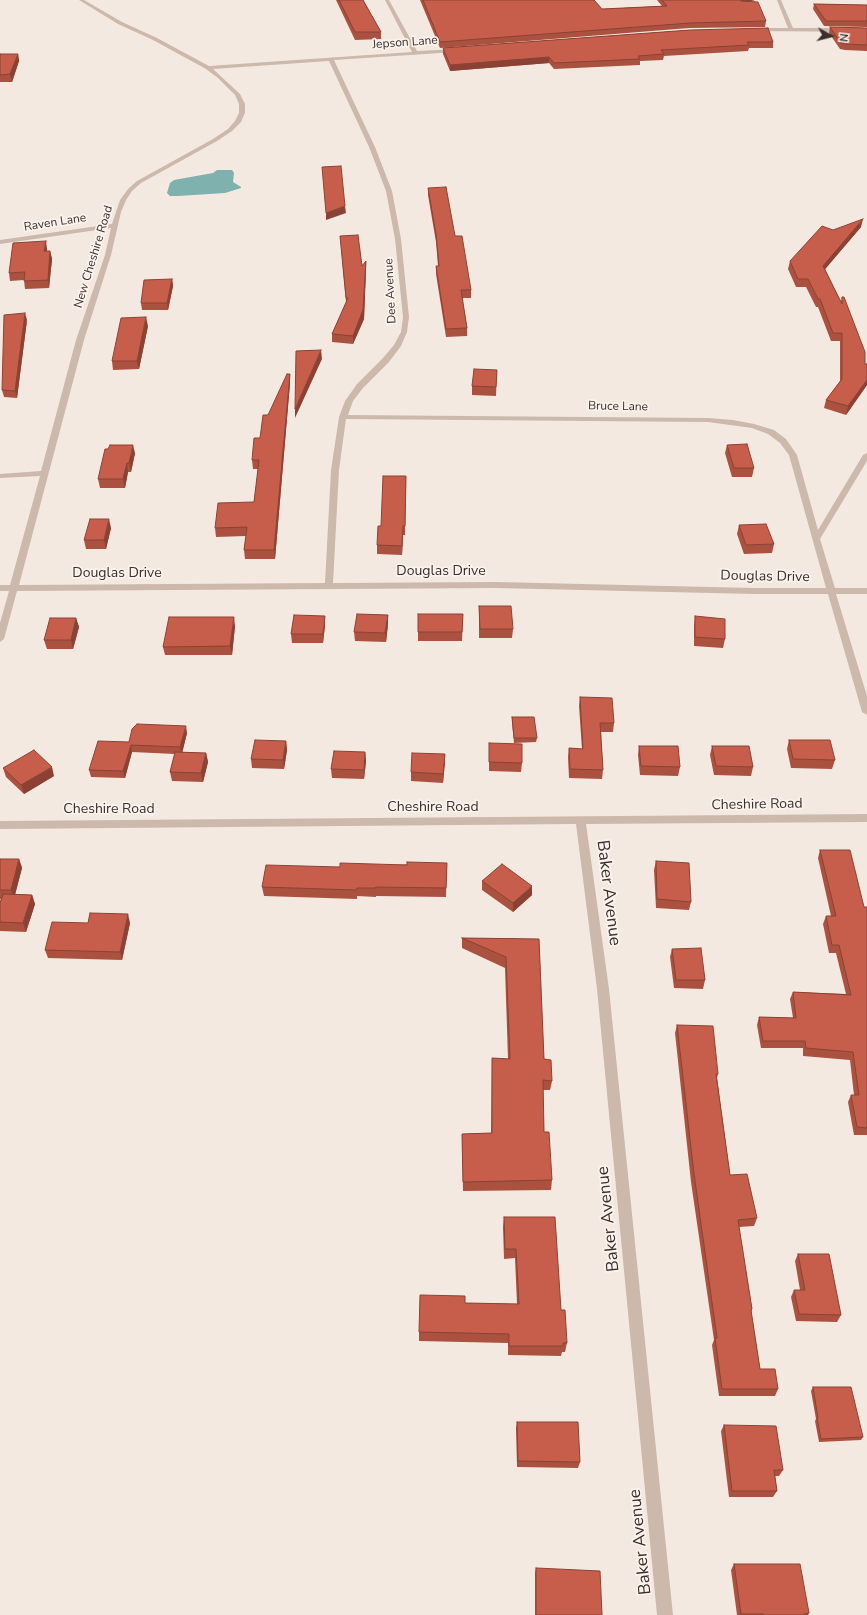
<!DOCTYPE html>
<html>
<head>
<meta charset="utf-8">
<style>
  body { margin:0 }
  #map { position:relative; width:867px; height:1615px; overflow:hidden; background:#f4e9e1; font-family:"Nunito Sans",sans-serif }
  canvas { display:block }
  .north { position:absolute; left:811px; top:16px; width:40px; height:40px; -webkit-text-stroke:3px #fbf3ed; paint-order:stroke; rotate:97deg; font-size:11px; font-weight:700; line-height:16px; text-align:center; color:#3b2e2b }
  .north::after { content:''; display:block; margin:auto; width:14px; height:18px; background:#3b2e2b; clip-path:polygon(50% 0,100% 100%,50% 72%,0 100%) }
</style>
</head>
<body>
<div id="map">
<canvas width="867" height="1615"></canvas>
<div class="north">N</div>
</div>
<script>
const g = document.querySelector('canvas').getContext('2d');
g.lineJoin = 'round';
function fillPath(path, color) { g.fillStyle = color; g.fill(path, 'evenodd'); }
const poly = rows => new Path2D(rows.map(r => 'M' + r).join(''));
function strokePath(path, color, width, dash) { g.strokeStyle = color; g.lineWidth = width; g.lineCap = dash ? 'butt' : 'round'; g.setLineDash(dash || []); g.stroke(path); }
function write(font, color, halo, rows, align = 'center') {
  g.font = font + ' "Nunito Sans",sans-serif'; g.lineWidth = 3.5; g.setLineDash([]); g.textBaseline = 'middle'; g.strokeStyle = halo; g.fillStyle = color; for (const [text, x, y, turn = 0] of rows) {
    g.save(); g.translate(x, y); g.rotate((+turn || 0) * Math.PI / 180); g.textAlign = isNaN(turn) ? turn : align; if (halo) g.strokeText(text, 0, 0); g.fillText(text, 0, 0); g.restore();
  }
}
fillPath(poly([
  [217,170,232,170,234,173,233,182,241,187,241,188,225,193,178,196,170,196,167,193,170,183,174,180,213,173]
]), '#7fb2af');
fillPath(poly([
  [79,0,84,0,122,22,157,38,209,66,412,52,385,0,389,0,417,51,458,49,459,50,456,52,334,60,375,147,392,191,401,239,409,317,407,332,401,346,389,362,363,388,353,401,348,415,708,418,733,420,754,424,774,430,786,439,797,455,818,530,863,455,867,453,867,461,820,539,835,588,867,588,867,594,836,594,867,696,867,715,862,712,828,594,754,594,496,588,17,591,4,639,0,642,0,623,9,591,0,591,0,585,10,585,40,476,0,478,0,474,41,471,76,340,105,255,111,228,0,244,0,240,112,224,120,200,128,189,137,181,213,139,228,129,235,121,239,113,239,104,235,95,218,78,206,69,153,40,118,24,79,0],
  [329,61,369,147,386,191,395,239,403,317,401,332,394,345,383,358,357,384,345,401,339,417,331,470,325,583,19,585,84,340,111,255,121,212,126,200,132,191,141,183,217,141,232,131,241,122,245,113,245,104,240,94,213,69,329,61],
  [346,419,708,422,752,428,768,434,780,443,789,455,826,588,754,588,496,582,333,583,339,470,346,419],
  [777,0,781,0,793,28,867,28,867,32,753,31,753,29,755,28,788,28,777,0],
  [867,814,867,822,586,824,609,989,673,1615,657,1615,597,989,576,824,0,829,0,821,867,814]
]), '#cdb8ac');
fillPath(poly([
  [336,0,363,0,381,32,381,39,355,40],
  [420,0,594,0,602,9,662,6,657,0,755,0,750,1,766,21,765,27,689,28,440,48],
  [814,4,867,5,867,27,824,26,813,9],
  [830,27,867,28,867,51,845,50,840,49,829,33],
  [690,30,773,42,773,48,749,48,748,51,664,56,663,60,640,61,640,65,554,69,549,63,450,71,443,54,443,48],
  [0,54,18,54,19,61,12,82,0,82],
  [428,188,455,236,471,290,471,298,462,298,467,328,467,336,446,337,436,274,436,266,438,266,436,242,428,195],
  [861,227,825,269,841,302,842,297,865,364,867,364,867,385,846,415,824,408,826,400,840,381,840,341,831,341,818,307,816,307,806,287,796,287,788,269,790,261,833,230],
  [340,236,362,266,366,261,366,269,364,319,353,344,332,342,332,334,346,302],
  [47,249,47,251,50,251,52,259,49,288,25,289,24,280,10,281,9,273],
  [172,279,173,286,168,310,142,310,141,303],
  [27,320,17,398,4,397,2,390],
  [148,326,139,369,113,370,112,361],
  [497,370,496,396,472,395,472,386],
  [290,374,290,383,275,559,245,559,244,550,246,536,216,537,215,528,254,502,258,469,253,469,252,460,260,438,268,415],
  [727,445,754,468,752,477,732,477,725,453],
  [135,453,131,472,128,472,125,488,100,488,98,479],
  [406,476,405,535,403,535,402,555,377,554,377,545,381,526],
  [739,525,774,544,772,553,744,554,737,534],
  [111,528,106,549,86,549,84,540],
  [479,606,513,629,512,638,479,638],
  [418,614,463,614,462,641,418,641],
  [388,615,388,624,386,642,355,641,354,632],
  [695,616,725,639,723,648,694,646,694,626],
  [76,618,79,627,73,649,47,649,44,640],
  [325,625,323,643,292,643,291,634],
  [235,626,232,655,165,655,163,647],
  [580,697,614,723,613,732,601,732,603,770,602,779,569,778,568,757,569,748,582,749,579,706],
  [512,717,537,738,536,742,514,743,512,722],
  [187,733,182,752,206,753,208,762,203,782,172,781,170,772,175,754,132,752,125,778,91,777,89,770,129,742],
  [789,740,835,760,832,769,791,768,787,749],
  [286,741,287,750,284,769,252,768,251,759],
  [489,743,522,763,521,772,489,771],
  [639,746,680,767,678,776,640,775,638,755],
  [712,746,753,767,751,776,714,775,710,755],
  [365,752,366,761,364,779,332,778,331,769],
  [445,754,443,783,411,781,411,772],
  [3,768,54,776,24,794,6,777],
  [820,850,864,907,867,908,867,1135,854,1135,848,1102,851,1095,854,1095,850,1060,803,1056,803,1048,761,1048,757,1025,759,1017,793,1018,790,999,793,992,846,994,836,953,829,953,823,924,826,916,831,916,818,858],
  [0,859,19,859,22,868,15,894,32,895,35,904,26,932,0,931,0,903,1,899,0,899],
  [656,861,691,902,689,910,656,908,654,870],
  [447,863,446,897,376,896,376,897,357,896,357,899,264,896,262,887,340,867],
  [482,881,532,895,513,912,482,890],
  [88,923,130,923,122,960,48,958,45,950],
  [462,938,539,939,544,1059,552,1081,550,1090,543,1090,544,1132,552,1180,551,1190,463,1191,462,1134,491,1133,492,1058,508,1059,505,968,462,948],
  [672,949,705,980,703,989,674,988,670,957],
  [677,1025,718,1074,717,1078,730,1175,757,1218,754,1226,739,1227,752,1309,751,1313,760,1369,778,1389,775,1396,719,1396,712,1345,714,1340,691,1182,675,1033],
  [504,1217,561,1310,567,1343,565,1352,562,1352,561,1356,508,1355,508,1343,419,1341,419,1332,465,1303,517,1304,515,1258,504,1259,503,1227],
  [798,1254,841,1315,837,1322,796,1321,791,1297,794,1290,800,1290,795,1261],
  [813,1387,863,1437,861,1440,819,1442,815,1421,816,1419,811,1391],
  [517,1422,580,1462,578,1468,517,1467,516,1428],
  [724,1425,783,1470,779,1476,775,1476,777,1491,773,1497,729,1497,721,1431],
  [734,1564,809,1613,808,1615,737,1615,731,1570],
  [536,1568,602,1615,535,1615,535,1573]
]), '#ab5140');
fillPath(poly([
  [740,0,755,0,740,4],
  [18,54,19,61,12,82,10,74],
  [549,57,549,63,450,71,450,65],
  [345,206,346,213,326,220,326,213],
  [863,219,861,227,821,274,823,266],
  [46,241,47,249,46,259,44,251],
  [50,251,52,259,49,288,48,280],
  [366,261,366,269,364,319,353,344,353,336],
  [172,279,173,286,168,310,167,303],
  [25,313,27,320,17,398,15,391],
  [146,317,148,326,139,369,137,361],
  [321,350,322,359,295,418,295,409],
  [290,374,290,383,275,559,274,550],
  [867,380,867,385,846,415,848,406],
  [133,445,135,453,131,472,129,463],
  [127,463,128,472,125,488,123,479],
  [109,519,111,528,106,549,104,540],
  [403,526,403,535,402,555,402,546],
  [388,615,388,624,386,642,385,633],
  [325,616,325,625,323,643,323,634],
  [234,617,235,626,232,655,230,646],
  [76,618,79,627,73,649,71,640],
  [186,726,187,733,182,754,180,747],
  [286,741,287,750,284,769,283,760],
  [131,745,132,752,125,778,123,771],
  [365,752,366,761,364,779,364,770],
  [206,753,208,762,203,782,201,773],
  [445,754,445,763,443,783,443,774],
  [52,767,54,776,24,794,21,785],
  [19,859,22,868,14,899,11,890],
  [532,886,532,895,513,912,513,903],
  [32,895,35,904,26,932,23,923],
  [128,914,130,923,122,960,120,952]
]), '#8b4234');
const building = poly([
  [339,0,363,0,381,32,355,32,339,0],
  [423,0,594,0,602,9,667,6,662,0,741,0,741,1,758,2,766,21,690,23,440,42,423,0],
  [814,4,867,5,867,21,826,21,814,4],
  [830,27,867,28,867,45,846,44,841,43,830,27],
  [768,28,773,42,747,42,749,45,661,50,664,54,638,56,640,59,554,63,549,57,450,65,443,48,690,30,768,28],
  [0,54,18,54,10,74,0,75,0,54],
  [341,166,345,206,326,213,322,167,341,166],
  [446,187,455,236,462,236,471,290,461,290,467,328,446,329,436,266,439,266,436,234,428,188,446,187],
  [863,219,823,266,842,304,842,297,844,297,865,352,865,364,867,364,867,380,848,406,826,400,842,379,842,333,833,333,820,299,818,299,808,279,798,279,790,261,822,226,833,230,863,219],
  [358,235,362,266,366,261,363,310,353,336,332,334,348,298,346,298,340,236,358,235],
  [46,241,44,251,50,251,48,280,24,281,25,272,9,273,13,243,46,241],
  [172,279,167,303,141,303,144,280,172,279],
  [25,313,15,391,2,390,4,315,25,313],
  [146,317,137,361,112,361,121,318,146,317],
  [321,350,295,409,296,351,321,350],
  [474,369,497,370,496,387,472,386,474,369],
  [287,374,290,374,274,550,244,550,247,527,215,528,218,503,254,502,259,460,252,460,254,438,260,438,263,415,268,415,287,374],
  [747,444,754,468,734,468,727,445,747,444],
  [110,445,133,445,129,463,127,463,123,479,98,479,105,449,108,449,110,445],
  [383,476,406,476,405,526,403,526,402,546,377,545,378,526,381,526,383,476],
  [90,519,109,519,104,540,84,540,90,519],
  [766,524,774,544,746,545,739,525,766,524],
  [479,606,511,606,513,629,480,629,479,606],
  [357,614,388,615,385,633,354,632,357,614],
  [418,614,463,614,462,632,418,632,418,614],
  [294,615,325,616,323,634,291,634,294,615],
  [695,616,725,619,725,639,695,637,695,616],
  [169,617,234,617,230,646,163,647,169,617],
  [50,618,76,618,71,640,44,640,50,618],
  [580,697,612,698,614,723,600,723,603,770,570,769,569,748,583,749,580,697],
  [512,717,534,717,537,738,514,738,512,717],
  [137,724,186,726,180,747,131,745,123,771,89,770,98,741,129,742,132,729,137,724],
  [255,740,286,741,283,760,251,759,255,740],
  [789,740,830,740,835,760,793,759,789,740],
  [489,743,522,744,522,763,489,762,489,743],
  [639,746,678,746,680,767,641,766,639,746],
  [712,746,749,746,753,767,716,766,712,746],
  [34,750,52,767,21,785,3,768,34,750],
  [334,751,365,752,364,770,331,769,334,751],
  [175,752,206,753,201,773,170,772,175,752],
  [412,753,445,754,443,774,411,772,412,753],
  [820,850,850,850,864,907,867,907,867,1128,857,1127,851,1095,859,1095,853,1052,806,1048,805,1041,763,1041,759,1017,796,1018,793,992,851,995,839,945,832,945,826,916,836,916,820,850],
  [0,859,19,859,11,890,0,890,0,859],
  [656,861,689,863,691,902,657,899,656,861],
  [407,862,447,863,446,888,376,887,375,888,357,888,356,890,262,887,266,865,340,867,340,863,407,865,407,862],
  [502,864,532,886,513,903,482,881,502,864],
  [3,894,32,895,23,923,0,922,0,903,3,894],
  [90,913,128,914,120,952,45,950,52,922,88,923,90,913],
  [462,938,539,939,544,1059,551,1060,552,1081,543,1080,544,1132,549,1132,552,1180,463,1182,462,1134,492,1133,492,1058,510,1059,506,957,462,938],
  [701,948,705,980,676,980,672,949,701,948],
  [677,1025,713,1026,718,1074,716,1074,730,1175,747,1174,757,1218,738,1220,752,1309,751,1310,760,1369,775,1369,778,1389,722,1389,715,1338,717,1338,694,1174,677,1025],
  [504,1217,555,1217,561,1310,565,1310,567,1343,563,1343,563,1346,509,1346,509,1334,419,1332,420,1295,465,1296,465,1303,519,1304,516,1249,505,1249,504,1217],
  [798,1254,829,1254,841,1315,799,1314,794,1290,805,1290,798,1254],
  [813,1387,851,1387,863,1437,821,1439,817,1418,818,1418,813,1387],
  [517,1422,578,1422,580,1462,518,1461,517,1422],
  [724,1425,776,1426,783,1470,774,1470,777,1491,732,1491,724,1425],
  [734,1564,800,1564,809,1613,804,1614,804,1615,763,1615,763,1614,741,1614,734,1564],
  [536,1568,600,1571,602,1615,536,1615,536,1568]
]);
fillPath(building, '#c75e4b');
strokePath(building, '#8b4234', 1);
write('12px', '#3b2e2b', '#fbf3ed', [
  ["Jepson Lane",405,43,-4],
  ["Raven Lane",55,223,-9],
  ["New Cheshire Road",94,257,-73],
  ["Dee Avenue",391,291,-93],
  ["Bruce Lane",618,407,1]
]);
write('14px', '#3b2e2b', '#fbf3ed', [
  ["Douglas Drive",441,572],
  ["Douglas Drive",117,574],
  ["Douglas Drive",765,577,1],
  ["Cheshire Road",757,805,-1],
  ["Cheshire Road",433,808],
  ["Cheshire Road",109,810]
]);
write('17px', '#3b2e2b', '#fbf3ed', [
  ["Baker Avenue",608,893,83],
  ["Baker Avenue",609,1219,-96],
  ["Baker Avenue",641,1542,-96]
]);
</script>
</body>
</html>
